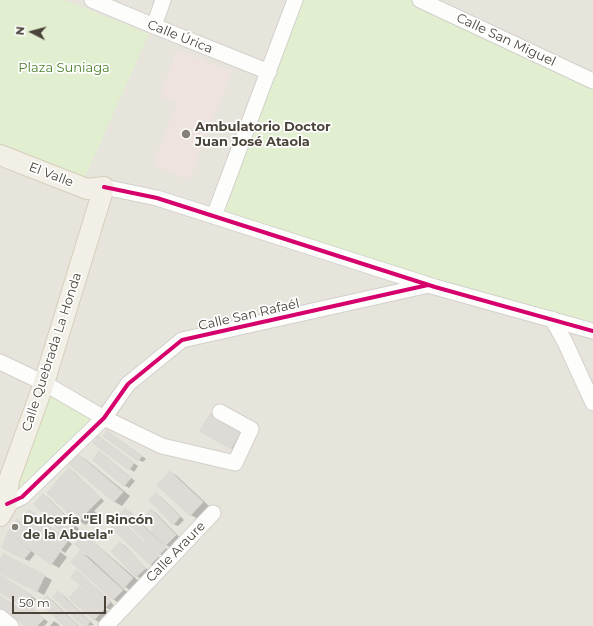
<!DOCTYPE html>
<html>
<head>
<meta charset="utf-8">
<style>
  body { margin:0 }
  #map { position:relative; width:593px; height:626px; overflow:hidden; background:#f4f2ee; font-family:Montserrat,sans-serif }
  canvas { display:block }
  .north { position:absolute; left:12px; top:12px; width:40px; height:40px; -webkit-text-stroke:3px #fff; paint-order:stroke; rotate:276deg; font-size:11px; font-weight:700; line-height:16px; text-align:center; color:#4b4439 }
  .north::after { content:''; display:block; margin:auto; width:14px; height:18px; background:#4b4439; clip-path:polygon(50% 0,100% 100%,50% 72%,0 100%) }
  .scale { position:absolute; left:12px; top:596px; width:94px; height:18px; box-sizing:border-box; border:2px solid #4b4439; border-top:0; padding-left:5px; font-size:12px; line-height:14px; white-space:nowrap; color:#4b4439; -webkit-text-stroke:3px #fff; paint-order:stroke }
</style>
</head>
<body>
<div id="map">
<canvas width="593" height="626"></canvas>
<div class="north">N</div>
<div class="scale">50 m</div>
</div>
<script>
const g = document.querySelector('canvas').getContext('2d');
g.lineJoin = 'round';
function fillPath(path, color) { g.fillStyle = color; g.fill(path, 'evenodd'); }
const poly = rows => new Path2D(rows.map(r => 'M' + r).join(''));
function strokePath(path, color, width, dash) { g.strokeStyle = color; g.lineWidth = width; g.lineCap = dash ? 'butt' : 'round'; g.setLineDash(dash || []); g.stroke(path); }
function write(font, color, halo, rows, align = 'center') {
  g.font = font + ' Montserrat,sans-serif'; g.lineWidth = 3.5; g.setLineDash([]); g.textBaseline = 'middle'; g.strokeStyle = halo; g.fillStyle = color; for (const [text, x, y, turn = 0] of rows) {
    g.save(); g.translate(x, y); g.rotate((+turn || 0) * Math.PI / 180); g.textAlign = isNaN(turn) ? turn : align; if (halo) g.strokeText(text, 0, 0); g.fillText(text, 0, 0); g.restore();
  }
}
fillPath(poly([
  [0,0,593,0,593,626,0,626]
]), '#e7e4dc');
fillPath(poly([
  [177,50,232,71,189,179,153,165,177,103,160,96]
]), '#eee3df');
fillPath(poly([
  [0,0,64,0,149,34,85,177,0,143],
  [295,0,420,0,593,81,593,331,214,216],
  [48,389,98,419,11,497]
]), '#e1eecf');
fillPath(poly([
  [210,415,247,436,239,452,201,431],
  [112,435,146,459,143,462,139,460],
  [103,440,138,466,134,472,95,443],
  [78,455,85,459,130,496,122,506,115,502,70,464],
  [104,455,135,481,129,488,124,485],
  [69,469,74,472,104,501,94,511,97,513,86,525,79,521],
  [170,472,177,476,210,507,198,519,191,515,158,485],
  [156,494,161,497,184,520,178,526,173,524],
  [44,496,48,498,79,529,70,537,66,535],
  [125,510,130,512,162,543,163,542,155,529,152,510,156,513,180,538,171,548,163,543,162,544,170,551,164,556,160,554],
  [34,513,72,544,65,553,61,550,23,519],
  [120,520,124,523,162,560,155,567,150,564],
  [24,525,67,557,59,568,52,564,23,542,22,543,35,554,29,561,8,551,8,533,12,535],
  [84,536,91,540,140,582,132,591,125,587,77,544],
  [121,543,125,546,149,571,141,579,137,576],
  [80,552,89,557,129,594,121,604,114,600,72,562],
  [4,555,52,580,44,595,0,572,0,563],
  [76,572,81,574,114,605,110,610,105,607],
  [0,576,36,599,30,608,34,610,48,622,44,626,26,626,19,619,0,607,0,596,24,612,29,609,0,591],
  [79,588,84,591,108,612,99,622,94,619],
  [58,593,63,595,94,625,84,626],
  [47,597,52,600,79,626,66,626],
  [54,621,58,624,60,626,50,626]
]), '#0003');
const building = poly([
  [210,414,241,431,231,449,200,431,210,414],
  [107,431,142,456,138,461,103,436,107,431],
  [98,436,134,463,129,470,93,443,98,436],
  [99,451,131,478,124,486,93,460,99,451],
  [78,454,123,492,114,502,69,464,78,454],
  [69,468,101,498,90,509,59,479,69,468],
  [170,471,203,502,190,516,157,485,170,471],
  [59,479,90,509,78,522,47,493,59,479],
  [156,493,180,517,173,525,149,500,156,493],
  [43,494,75,526,65,536,34,504,43,494],
  [125,508,166,548,159,555,119,515,125,508],
  [29,509,68,541,60,551,21,519,29,509],
  [151,509,176,535,165,546,151,531,154,529,143,518,151,509],
  [17,519,60,552,51,565,8,532,17,519],
  [120,519,158,557,150,565,111,527,120,519],
  [8,532,31,551,24,559,2,548,8,532],
  [84,534,133,578,124,588,75,544,84,534],
  [120,542,146,568,136,577,111,551,120,542],
  [80,551,123,590,113,600,71,562,80,551],
  [3,554,45,575,37,592,0,573,0,560,3,554],
  [76,570,111,601,105,608,71,577,76,570],
  [0,575,32,595,25,607,0,592,0,575],
  [79,587,104,609,94,620,69,598,79,587],
  [58,591,90,622,87,626,83,626,53,597,58,591],
  [0,596,24,611,18,620,0,608,0,596],
  [47,596,78,626,64,626,40,603,47,596],
  [30,606,44,619,37,626,24,626,18,620,24,611,30,606]
]);
fillPath(building, '#dedbd6');
strokePath(building, '#dcd9d4', 1);
const minor = poly([
  [92,0,154,26,269,72],
  [420,0,593,81],
  [154,26,163,0],
  [104,187,157,198,435,287,593,331],
  [214,216,295,0],
  [552,319,565,342,593,403],
  [0,362,44,383,104,418,162,446,235,463,251,429,220,412],
  [7,504,22,497,104,418,128,384,182,340,429,285],
  [0,617,11,626],
  [106,626,213,513]
]);
const major = poly([
  [0,155,87,189,104,187,44,383,9,480,7,495,7,504,0,516]
]);
strokePath(minor, '#d2d0cb', 17);
strokePath(major, '#d6cebb', 22);
strokePath(minor, '#fdfdfc', 15);
strokePath(major, '#f2efe6', 20);
strokePath(poly([
  [104,187,157,198,435,287,593,331],
  [7,504,22,497,104,418,128,384,182,340,428,285]
]), '#d6006c', 4);
for (const [x, y, r, color] of [
  [186,134,5,"#868178"],
  [15,527,4,"#868178"]
]) { const dot = new Path2D(); dot.arc(x, y, r, 0, 2 * Math.PI); g.fillStyle = color; g.fill(dot); strokePath(dot, '#fff', 1.5); }
write('13px', '#4b4439', '#fff', [
  ["Calle Úrica",180,37,22],
  ["Calle San Miguel",506,40,25],
  ["El Valle",51,175,21],
  ["Calle San Rafaél",249,315,-13],
  ["Calle Quebrada La Honda",52,352,-72],
  ["Calle Araure",176,552,-46]
]);
write('13px', '#4a7f2a', '#fff', [
  ["Plaza Suniaga",64,68]
]);
write('bold 13px', '#4b4439', '#fff', [
  ["Ambulatorio Doctor",195,127],
  ["Juan José Ataola",195,142],
  ["Dulcería \"El Rincón",23,520],
  ["de la Abuela\"",23,535]
], 'left');
</script>
</body>
</html>
